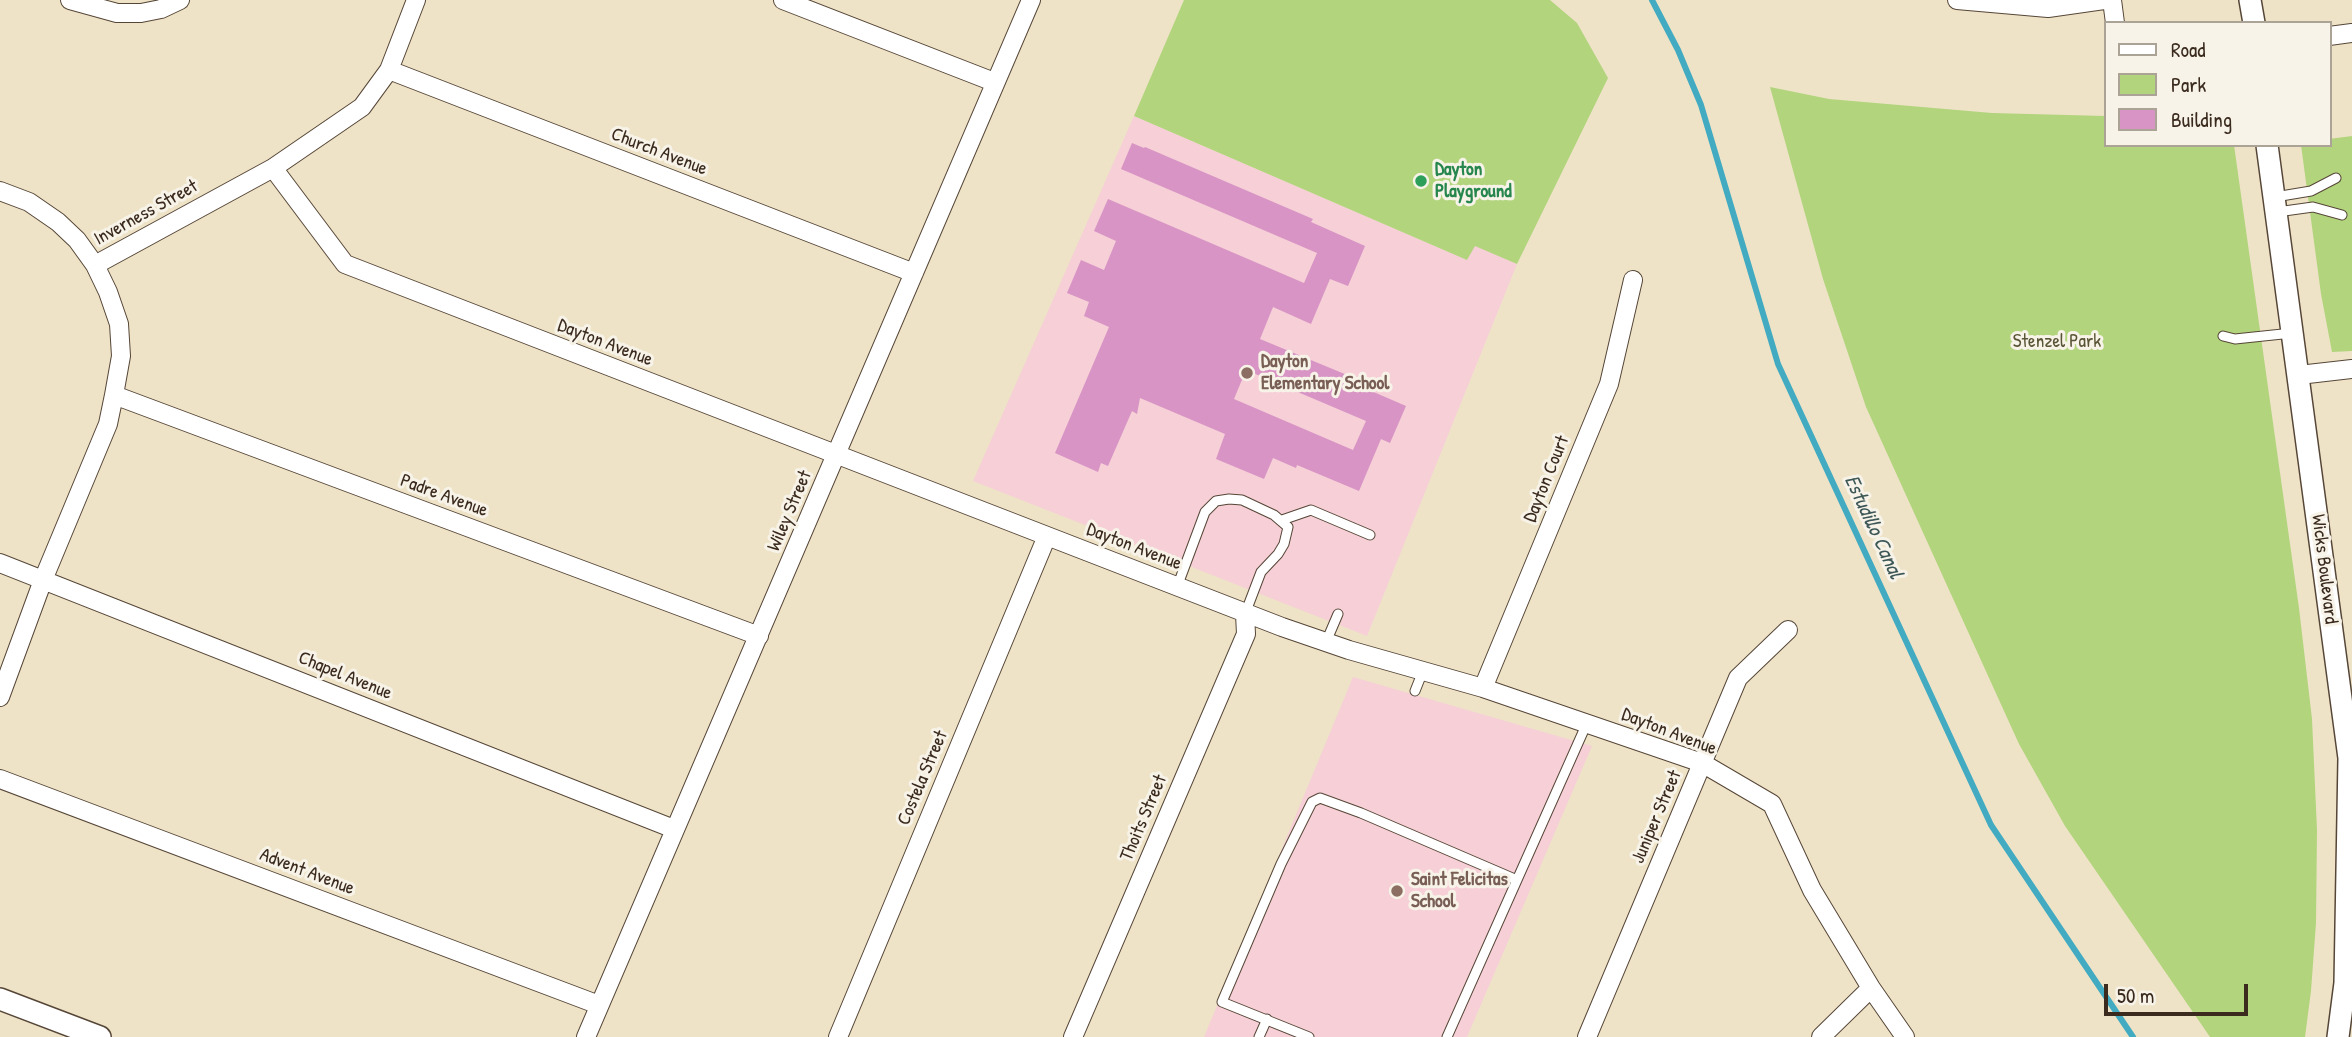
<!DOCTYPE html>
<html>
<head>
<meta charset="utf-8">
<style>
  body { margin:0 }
  #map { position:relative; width:2352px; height:1037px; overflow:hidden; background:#eee3c7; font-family:"Patrick Hand",sans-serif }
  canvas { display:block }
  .legend { position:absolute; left:2104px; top:21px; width:228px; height:126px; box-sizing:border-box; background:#f7f3e8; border:2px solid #aca397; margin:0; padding:9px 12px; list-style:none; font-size:21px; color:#3b2a1e }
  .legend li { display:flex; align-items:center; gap:14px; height:35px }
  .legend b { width:35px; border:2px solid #aca397 }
  .scale { position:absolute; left:2104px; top:984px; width:144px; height:32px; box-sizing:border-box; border:4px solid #3b2a1e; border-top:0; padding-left:9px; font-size:21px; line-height:24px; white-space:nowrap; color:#3b2a1e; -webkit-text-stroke:5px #f7f3e8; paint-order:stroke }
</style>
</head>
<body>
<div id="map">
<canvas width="2352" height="1037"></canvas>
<ul class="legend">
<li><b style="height:9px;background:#fff"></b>Road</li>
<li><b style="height:19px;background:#b2d47d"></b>Park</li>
<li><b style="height:19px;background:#d794c4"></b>Building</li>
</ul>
<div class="scale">50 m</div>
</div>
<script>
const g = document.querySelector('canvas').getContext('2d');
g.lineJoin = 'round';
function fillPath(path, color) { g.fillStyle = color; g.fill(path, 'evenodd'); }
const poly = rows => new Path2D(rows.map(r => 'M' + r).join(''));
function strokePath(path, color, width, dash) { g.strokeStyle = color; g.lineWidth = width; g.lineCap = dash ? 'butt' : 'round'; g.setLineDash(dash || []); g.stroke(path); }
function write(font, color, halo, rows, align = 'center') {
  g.font = font + ' "Patrick Hand",sans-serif'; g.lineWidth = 6; g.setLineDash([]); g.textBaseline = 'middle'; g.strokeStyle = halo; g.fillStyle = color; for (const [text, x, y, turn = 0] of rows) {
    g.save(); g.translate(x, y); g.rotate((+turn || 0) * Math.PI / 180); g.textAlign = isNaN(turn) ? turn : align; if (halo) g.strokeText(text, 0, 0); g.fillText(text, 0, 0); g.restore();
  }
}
fillPath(poly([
  [1134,116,1467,260,1474,245,1517,264,1367,636,973,481],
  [1353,677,1592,746,1467,1037,1204,1037]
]), '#f6cfd7');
fillPath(poly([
  [1184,0,1550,0,1577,23,1608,78,1517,264,1475,246,1467,260,1134,116],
  [1770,87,1829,99,1992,113,2105,116,2105,145,2234,145,2299,608,2312,719,2317,830,2316,923,2311,991,2305,1037,2210,1037,2065,826,2019,744,1866,407,1823,279],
  [2352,136,2352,351,2332,352,2321,294,2301,145,2329,145,2329,139]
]), '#b2d47d');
strokePath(poly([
  [1652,0,1678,50,1701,105,1778,364,1991,825,2133,1037]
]), '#42abc1', 6);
fillPath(poly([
  [1132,143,1144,148,1145,147,1313,219,1311,222,1365,246,1348,286,1330,279,1311,324,1273,307,1260,339,1364,382,1362,387,1406,406,1390,443,1381,439,1359,491,1297,465,1296,468,1273,458,1264,479,1216,459,1225,434,1140,398,1137,414,1132,411,1108,466,1101,463,1098,472,1055,453,1109,327,1084,316,1089,302,1067,293,1081,260,1104,270,1116,241,1094,231,1108,199,1304,283,1317,253,1121,169],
  [1246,370,1366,421,1353,450,1234,399]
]), '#d794c4');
const service = poly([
  [2275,197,2311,191,2336,178],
  [2277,212,2313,207,2342,215],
  [2223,336,2235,339,2292,333],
  [1282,520,1311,510,1370,535],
  [1177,587,1205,512,1216,501,1229,499,1242,500,1274,515,1288,527,1284,544,1278,554,1261,572,1245,614],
  [1326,642,1338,614],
  [1415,691,1423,671],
  [1259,1037,1267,1019],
  [1309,1037,1222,1002,1281,864,1312,802,1320,798,1361,813,1517,880],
  [1447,1037,1587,723]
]);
const minor = poly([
  [70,0,117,13,141,13,161,9,180,0],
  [783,0,994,82],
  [1957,0,2048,8,2104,0],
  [2112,0,2115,23],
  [2329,36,2352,33],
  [389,70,914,273],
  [273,168,345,264,1282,627,1349,650,1483,688,1702,763,1772,804,1812,890,1871,988,1905,1037],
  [0,191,29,202,58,222,77,240,95,265],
  [2299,375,2352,369],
  [114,395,759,636],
  [0,563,674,829],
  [1483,688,1609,384,1633,280],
  [0,697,43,580,108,424,114,395,121,356,119,324,108,292,95,265,273,168,362,107,389,70,416,0],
  [0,779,599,1005],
  [586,1037,1031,0],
  [838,1037,1047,536],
  [1073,1037,1246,634,1245,614],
  [1587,1037,1738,678,1788,630],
  [1821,1037,1871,988]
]);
const tertiary = poly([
  [2250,0,2254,23],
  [2267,145,2349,758,2345,983,2338,1037],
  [0,999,100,1037]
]);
strokePath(service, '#564637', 11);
strokePath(minor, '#564637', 20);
strokePath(tertiary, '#564637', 24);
strokePath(service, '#fff', 9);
strokePath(minor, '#fff', 18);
strokePath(tertiary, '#fff', 21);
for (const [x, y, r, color] of [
  [1421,181,7,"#2e9e5b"],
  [1247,373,7,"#8d6e63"],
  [1397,891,7,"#8d6e63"]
]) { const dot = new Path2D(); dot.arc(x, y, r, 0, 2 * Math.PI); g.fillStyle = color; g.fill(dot); strokePath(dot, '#f7f3e8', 2.5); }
write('19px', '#3b2a1e', '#f7f3e8', [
  ["Church Avenue",659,152,21],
  ["Inverness Street",146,213,-29],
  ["Dayton Avenue",605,343,21],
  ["Dayton Court",1547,479,-68],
  ["Padre Avenue",444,496,20],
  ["Wiley Street",790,511,-67],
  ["Dayton Avenue",1134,547,21],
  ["Wicks Boulevard",2324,569,83],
  ["Chapel Avenue",345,676,22],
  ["Dayton Avenue",1669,732,21],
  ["Costela Street",923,778,-67],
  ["Juniper Street",1657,817,-67],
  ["Thoits Street",1144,818,-67],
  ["Advent Avenue",307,872,21]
]);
write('bold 19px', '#27864d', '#f7f3e8', [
  ["Dayton",1435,170],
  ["Playground",1435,192]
], 'left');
write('19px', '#595436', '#f7f3e8', [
  ["Stenzel Park",2057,342]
]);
write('bold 19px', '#785e54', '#f7f3e8', [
  ["Dayton",1261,362],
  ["Elementary School",1261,384],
  ["Saint Felicitas",1411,880],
  ["School",1411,902]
], 'left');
write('italic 21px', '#3d5757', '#f7f3e8', [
  ["Estudillo Canal",1873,527,65]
]);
</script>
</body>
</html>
